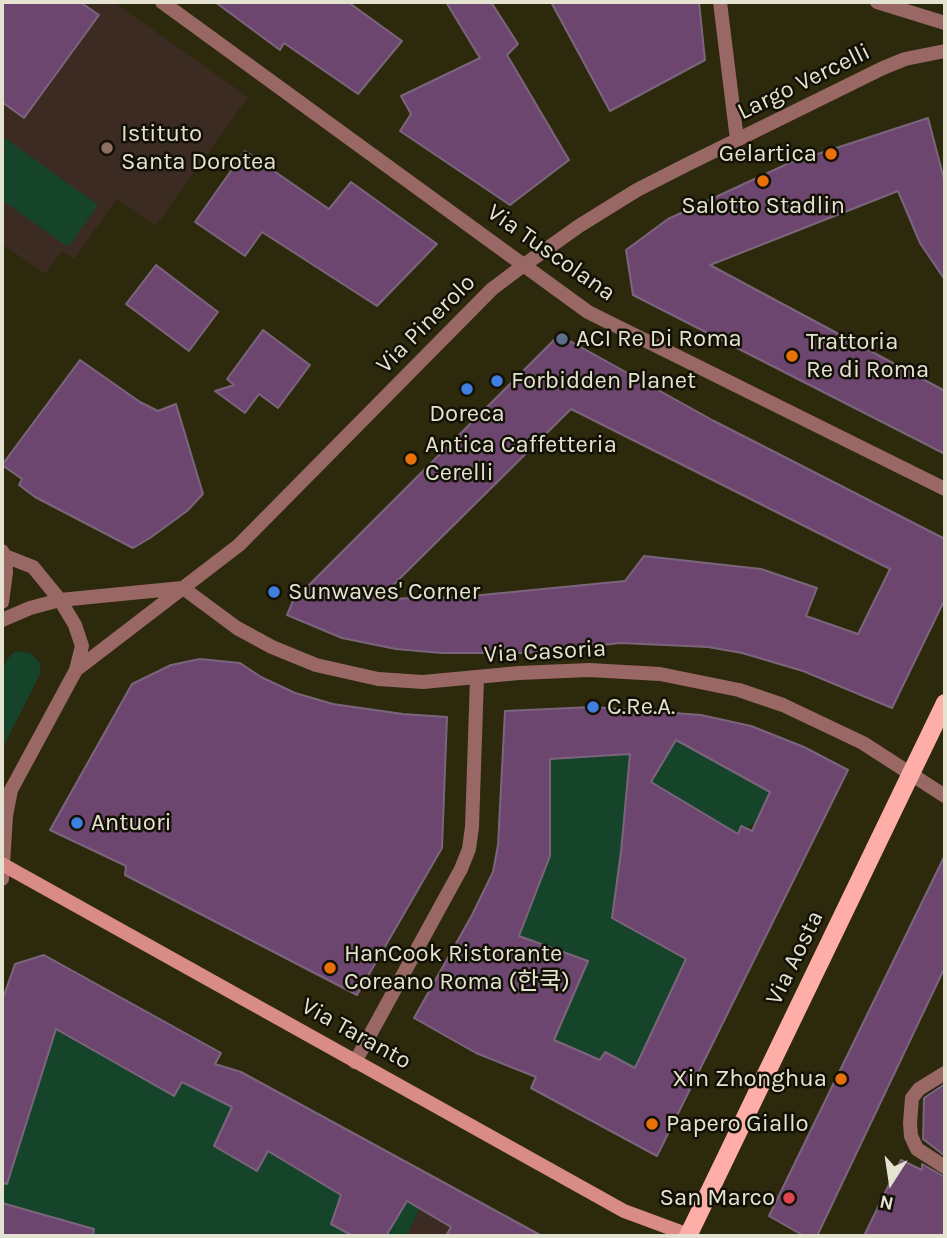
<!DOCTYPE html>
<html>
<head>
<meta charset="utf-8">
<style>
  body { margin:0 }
  #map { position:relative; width:947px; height:1238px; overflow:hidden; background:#2d290d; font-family:Karla,sans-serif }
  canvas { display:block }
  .frame { position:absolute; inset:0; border:4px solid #e4e2d1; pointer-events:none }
  .north { position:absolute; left:856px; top:1147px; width:70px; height:70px; -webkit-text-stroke:5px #131106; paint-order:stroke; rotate:192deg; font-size:19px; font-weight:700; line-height:28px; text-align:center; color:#e4e2d1 }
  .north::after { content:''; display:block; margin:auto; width:24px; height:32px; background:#e4e2d1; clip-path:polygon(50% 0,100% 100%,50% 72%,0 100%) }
</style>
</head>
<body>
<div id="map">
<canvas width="947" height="1238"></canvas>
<div class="frame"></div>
<div class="north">N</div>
</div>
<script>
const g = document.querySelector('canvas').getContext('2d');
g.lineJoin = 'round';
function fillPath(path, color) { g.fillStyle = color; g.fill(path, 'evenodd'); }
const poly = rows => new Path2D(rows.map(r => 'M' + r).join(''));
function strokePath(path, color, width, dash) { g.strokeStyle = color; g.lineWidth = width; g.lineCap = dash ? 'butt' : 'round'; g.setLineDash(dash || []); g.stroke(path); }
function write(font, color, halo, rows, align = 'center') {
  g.font = font + ' Karla,"Noto Sans KR",sans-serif'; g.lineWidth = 5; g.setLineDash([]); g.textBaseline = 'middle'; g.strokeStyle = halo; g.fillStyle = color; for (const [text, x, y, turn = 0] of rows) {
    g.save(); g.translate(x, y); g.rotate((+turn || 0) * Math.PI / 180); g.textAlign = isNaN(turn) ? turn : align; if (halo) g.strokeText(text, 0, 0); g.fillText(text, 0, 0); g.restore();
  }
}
fillPath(poly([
  [2,2,114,2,248,97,156,226,117,199,74,259,62,251,45,274,2,244],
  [436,1178,537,1234,536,1236,406,1236]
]), '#3c2b22');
fillPath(poly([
  [2,136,98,205,68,247,2,200],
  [16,651,30,653,40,663,40,674,2,749,2,670,7,659],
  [676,740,757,786,772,787,755,823,738,834,629,769,621,852,612,918,686,959,632,1075,626,1063,605,1052,600,1060,554,1040,588,961,519,936,549,856,550,759,629,752,659,769],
  [56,1029,174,1096,182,1082,232,1107,257,1171,268,1151,341,1195,331,1223,353,1236,87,1236,82,1226,2,1203,2,1160,13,1163],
  [407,1201,420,1209,406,1236,386,1236]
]), '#16442a');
const building = poly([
  [2,2,80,2,99,15,24,118,2,102,2,2],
  [215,2,348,2,402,41,358,94,284,43,280,50,215,2],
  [446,2,491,2,518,44,507,55,569,160,510,205,400,131,411,114,401,96,480,58,446,2],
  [551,2,699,2,705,60,610,111,551,2],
  [928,118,945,183,945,280,920,243,898,191,710,265,945,391,945,454,633,295,626,250,668,219,787,164,928,118],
  [245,151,329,209,351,182,437,244,377,306,262,232,245,256,195,222,245,151],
  [156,265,218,312,189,351,126,304,156,265],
  [263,330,310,365,278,408,259,394,245,413,215,391,234,385,227,379,263,330],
  [559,335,714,421,945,539,945,599,892,708,803,671,742,653,708,647,621,643,526,653,442,653,396,649,342,638,287,615,293,601,559,335],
  [571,409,890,569,858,634,806,616,817,588,761,569,644,556,625,581,461,597,379,599,571,409],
  [80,360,140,402,158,411,176,404,203,494,187,511,150,538,133,548,35,497,19,485,22,479,2,465,80,360],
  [200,659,240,663,261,677,295,693,333,704,403,714,447,717,442,848,357,995,125,875,126,866,50,830,132,684,171,665,200,659],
  [593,707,701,715,751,726,804,747,848,770,657,1156,531,1088,536,1077,476,1053,414,1018,472,915,493,872,498,845,505,711,593,707],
  [676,740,770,792,752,831,741,826,738,834,651,782,676,740],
  [630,754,621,852,612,918,686,959,635,1068,605,1052,600,1060,554,1040,588,961,519,936,550,856,550,759,630,754],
  [945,855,945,967,817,1236,804,1236,769,1216,945,855],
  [44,955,221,1053,215,1064,241,1072,542,1236,446,1236,451,1227,407,1201,386,1236,353,1236,331,1224,341,1195,268,1151,257,1171,214,1146,232,1107,182,1082,174,1096,56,1029,7,1184,2,1183,2,1001,15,964,44,955],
  [945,1084,945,1156,923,1139,924,1098,945,1084],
  [901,1160,922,1170,922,1164,945,1177,945,1236,864,1236,901,1160],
  [2,1203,94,1229,93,1236,2,1236,2,1203]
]);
fillPath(building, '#6d466f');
strokePath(building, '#7b657c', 2);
strokePath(poly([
  [162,2,588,312,945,489],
  [720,2,737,140],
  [877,2,945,23],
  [2,551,5,556,6,572,2,602],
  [5,556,33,567,60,600,182,588],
  [183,588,237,628,272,647,316,665,378,679,423,682,519,673,589,670,660,674,739,690,783,705,863,743,945,796],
  [2,620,30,608,60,600,75,625,82,646,76,670,11,790,6,816,2,879],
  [76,670,239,545,492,289,524,265,579,226,637,190,688,164,883,68,905,59,945,51],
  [355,1062,461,869,469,849,472,827,477,678],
  [945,1073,919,1089,912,1098,910,1123,911,1136,917,1149,945,1167]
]), '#996864', 14);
strokePath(poly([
  [2,864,624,1211,689,1235]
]), '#d98b85', 14);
strokePath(poly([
  [688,1236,945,703]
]), '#feaea7', 18);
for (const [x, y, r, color] of [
  [107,148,7,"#8d6e63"],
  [831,154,7,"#e8710a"],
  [763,181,7,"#e8710a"],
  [562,339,7,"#5c6f8a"],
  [792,356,7,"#e8710a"],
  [497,381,7,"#3f7fe0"],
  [467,389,7,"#3f7fe0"],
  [411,459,7,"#e8710a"],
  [274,592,7,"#3f7fe0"],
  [593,707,7,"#3f7fe0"],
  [77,823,7,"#3f7fe0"],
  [330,968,7,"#e8710a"],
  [841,1079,7,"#e8710a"],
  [652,1124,7,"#e8710a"],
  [789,1198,7,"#e0444e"]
]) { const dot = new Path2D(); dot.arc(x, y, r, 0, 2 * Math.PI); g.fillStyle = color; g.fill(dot); strokePath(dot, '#131106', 2.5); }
write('24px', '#e4e2d1', '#131106', [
  ["Largo Vercelli",804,82,-26],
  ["Via Tuscolana",551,253,35],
  ["Via Pinerolo",426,324,-45],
  ["Via Casoria",545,652,-3],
  ["Via Aosta",795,958,-64],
  ["Via Taranto",356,1034,29]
]);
write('24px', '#e4e2d1', '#131106', [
  ["Istituto",121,134],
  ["Santa Dorotea",121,162],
  ["Gelartica",817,154,"right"],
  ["Salotto Stadlin",763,206,"center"],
  ["ACI Re Di Roma",576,339],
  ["Trattoria",806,342],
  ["Re di Roma",806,370],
  ["Forbidden Planet",511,381],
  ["Doreca",467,414,"center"],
  ["Antica Caffetteria",425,445],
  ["Cerelli",425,473],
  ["Sunwaves' Corner",288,592],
  ["C.Re.A.",607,707],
  ["Antuori",91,823],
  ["HanCook Ristorante",344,954],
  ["Coreano Roma (한쿡)",344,982],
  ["Xin Zhonghua",827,1079,"right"],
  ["Papero Giallo",666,1124],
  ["San Marco",775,1198,"right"]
], 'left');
</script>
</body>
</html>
